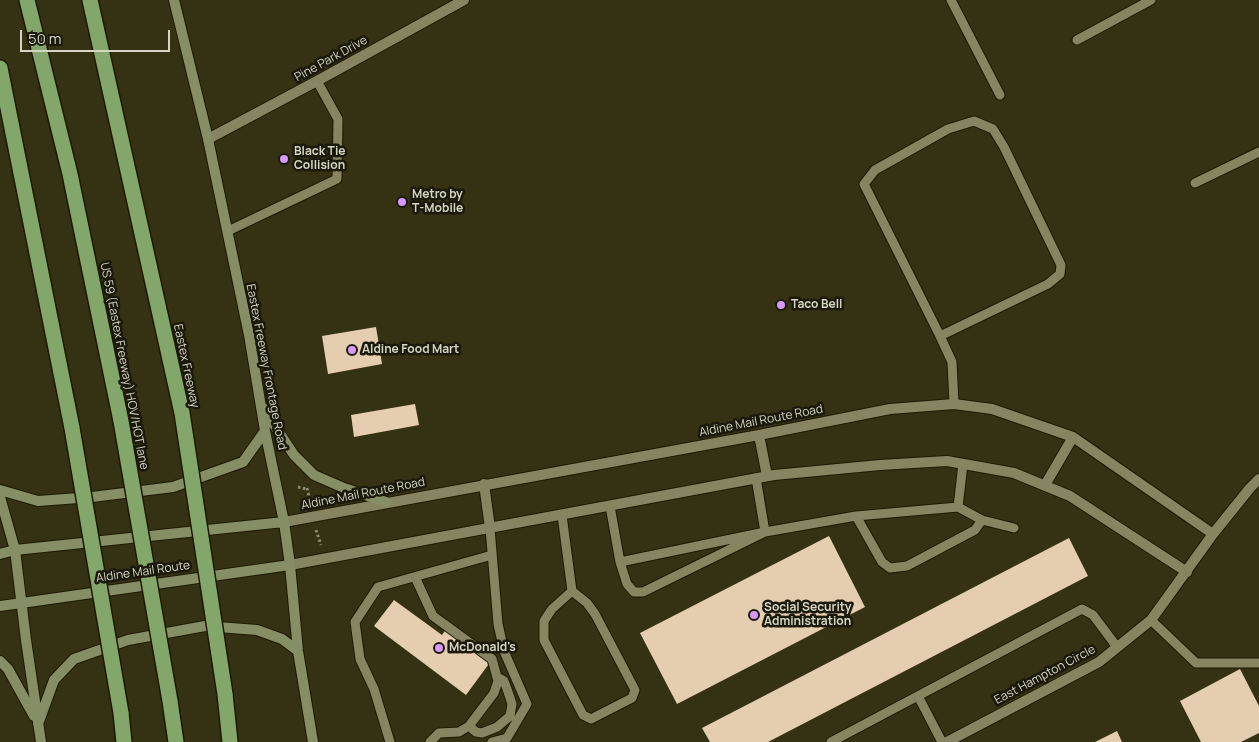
<!DOCTYPE html>
<style>
body{margin:0}
#map{position:relative;width:1259px;height:742px;overflow:hidden;background:#353213;font-family:Manrope,sans-serif}
canvas{display:block}
.scale{position:absolute;left:20px;top:30px;width:150px;height:22px;box-sizing:border-box;border:2px solid #d6d5c3;border-top:0;padding-left:6px;font-size:15px;line-height:18px;white-space:nowrap;color:#d6d5c3;-webkit-text-stroke:4px #1b190c;paint-order:stroke}
</style>
<div id="map">
<canvas width="1259" height="742"></canvas>
<div class="scale">50 m</div>
</div>
<script>
const ctx = document.querySelector('canvas').getContext('2d');
ctx.lineJoin = 'round';
function paint(path, color) { ctx.fillStyle = color; ctx.fill(path, 'evenodd'); }
const poly = rows => new Path2D(rows.map(r => 'M' + r).join(''));
function strokePath(path, color, width, dash) { ctx.strokeStyle = color; ctx.lineWidth = width; ctx.lineCap = dash ? 'butt' : 'round'; ctx.setLineDash(dash || []); ctx.stroke(path); }
function write(font, color, halo, rows, align = 'center') {
  ctx.font = font + ' Manrope,sans-serif'; ctx.lineWidth = 5; ctx.setLineDash([]); ctx.textBaseline = 'middle'; ctx.strokeStyle = halo; ctx.fillStyle = color; for (const [text, x, y, turn = 0] of rows) {
    ctx.save(); ctx.translate(x, y); ctx.rotate((+turn || 0) * Math.PI / 180); ctx.textAlign = isNaN(turn) ? turn : align; if (halo) ctx.strokeText(text, 0, 0); ctx.fillText(text, 0, 0); ctx.restore();
  }
}
const building = poly([
 [376,327,382,364,328,374,322,336],
 [415,404,419,425,354,437,351,415],
 [829,536,865,607,677,704,640,633],
 [1069,538,1088,576,768,742,710,742,702,728],
 [394,600,442,635,447,628,491,661,466,695,374,626],
 [1240,669,1259,706,1259,733,1241,742,1201,742,1180,701],
 [1117,731,1122,742,1095,742]
]);
const path = poly([
 [298,487,306,489],
 [307,488,309,496],
 [316,530,321,545]
]);
const service = poly([
 [951,0,1000,95],
 [1077,40,1151,0],
 [1195,183,1259,152],
 [228,231,337,179,338,119,317,81],
 [940,336,1048,284,1060,274,1061,265,1004,147,993,129,974,121,948,129,875,170,864,184,940,336,952,362,954,404],
 [610,506,620,562,765,532,756,478],
 [562,515,572,591,587,603,595,614,635,690,632,698,591,719,583,715,544,640,544,621,552,609,572,591],
 [856,516,958,507],
 [982,520,1014,528],
 [490,528,498,624,504,651,527,704,507,738,492,742],
 [620,562,627,584,634,592,643,592,765,532,856,516,882,562,890,568,907,566,975,530,982,520,958,507,963,464],
 [415,577,433,616,492,659,498,681,494,693,469,726,459,732,439,733,430,742],
 [1151,620,1196,663,1259,663],
 [918,696,942,742],
 [469,726,476,732,482,733,497,727,510,716,512,704,507,689,504,681,497,677],
 [390,742,374,689,360,659,355,622,378,587,492,555],
 [831,742,1082,609,1093,615,1117,647]
]);
const minor = poly([
 [208,139,317,81,464,0]
]);
const tertiary = poly([
 [759,435,767,476],
 [484,484,490,528],
 [1045,485,1073,437],
 [284,522,759,435,890,409,954,404,992,409,1073,437,1213,534],
 [290,565,774,475,880,465,947,461,1014,473,1070,496,1187,572],
 [947,742,1099,662,1151,620,1213,534,1250,488,1259,479]
]);
const secondary = poly([
 [174,0,208,139,249,335,265,431,284,522,290,565,298,651,313,742],
 [263,408,294,455,314,475,344,488,386,502],
 [0,490,38,501,92,497,173,487,243,462,265,431],
 [0,497,15,550,26,640,41,742],
 [0,554,15,550,284,522],
 [0,606,290,565],
 [0,661,8,669,34,716],
 [38,724,54,680,74,659,128,640,205,626,257,630,282,639,298,651]
]);
const motorway = poly([
 [27,0,70,174,121,421],
 [90,0,182,413],
 [0,68,72,428],
 [225,694,230,742],
 [170,701,176,742],
 [121,713,124,742]
]);
const motorwayBridge = poly([
 [182,413,225,694],
 [121,421,170,701],
 [72,428,121,713]
]);
const markers = [
 [284,159,5,"#d69bfa"],
 [402,202,5,"#d69bfa"],
 [781,305,5,"#d69bfa"],
 [352,350,5,"#d69bfa"],
 [754,615,5,"#d69bfa"],
 [439,648,5,"#d69bfa"]
];
const streetNames = [
 ["Pine Park Drive",331,59,-29],
 ["US 59 (Eastex Freeway) HOV/HOT lane",124,366,79],
 ["Eastex Freeway",186,366,78],
 ["Eastex Freeway Frontage Road",266,367,79],
 ["Aldine Mail Route Road",761,421,-11],
 ["Aldine Mail Route Road",363,494,-11],
 ["Aldine Mail Route",143,572,-8],
 ["East Hampton Circle",1045,675,-28]
];
const poiNames = [
 ["Black Tie",294,152],
 ["Collision",294,166],
 ["Metro by",412,195],
 ["T-Mobile",412,209],
 ["Taco Bell",791,305],
 ["Aldine Food Mart",362,350],
 ["Social Security",764,608],
 ["Administration",764,622],
 ["McDonald's",449,648]
];
paint(building, '#e5cdaf');
strokePath(service, '#1d1900', 11);
strokePath(minor, '#1d1900', 12);
strokePath(tertiary, '#1d1900', 12);
strokePath(secondary, '#1d1900', 12);
strokePath(motorway, '#1d1900', 18);
strokePath(path, '#8a8870', 3, [2.5, 2.5]);
strokePath(service, '#878462', 9);
strokePath(minor, '#878462', 10);
strokePath(tertiary, '#878462', 10);
strokePath(secondary, '#868e65', 10);
strokePath(motorway, '#83a76b', 15);
strokePath(motorwayBridge, '#1d1900', 18, []);
strokePath(motorwayBridge, '#83a76b', 15);
for (const [x, y, r, color] of markers) { const dot = new Path2D(); dot.arc(x, y, r, 0, 2 * Math.PI); ctx.fillStyle = color; ctx.fill(dot); strokePath(dot, '#1b190c', 2); }
write('12px', '#d6d5c3', '#1b190c', streetNames);
write('bold 12px', '#d6d5c3', '#1b190c', poiNames, 'left');
</script>
